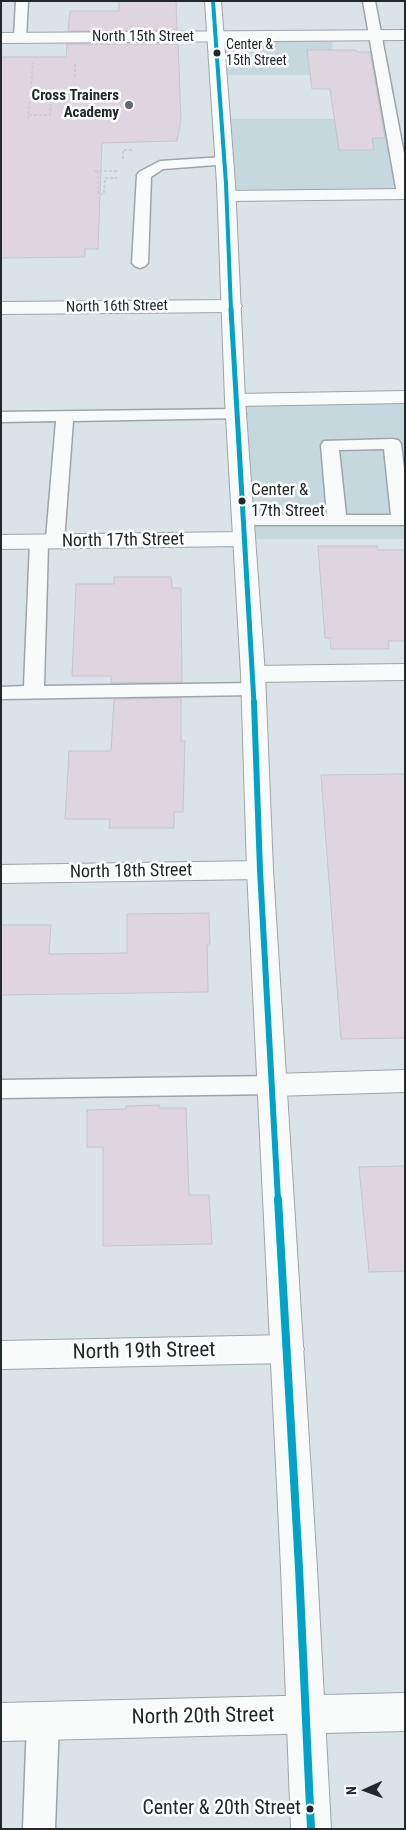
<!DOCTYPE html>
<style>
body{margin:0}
#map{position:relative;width:406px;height:1830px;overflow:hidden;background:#dae3e7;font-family:"Roboto Condensed",sans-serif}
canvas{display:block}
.frame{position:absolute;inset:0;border:2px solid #22292b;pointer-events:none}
.north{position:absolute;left:341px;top:1765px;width:50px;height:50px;-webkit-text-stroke:4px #fff;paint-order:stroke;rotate:268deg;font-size:14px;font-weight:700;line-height:20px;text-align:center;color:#22292b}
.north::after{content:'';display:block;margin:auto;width:18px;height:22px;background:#22292b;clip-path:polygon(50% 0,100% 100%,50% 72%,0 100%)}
</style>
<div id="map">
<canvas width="406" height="1830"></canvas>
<div class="frame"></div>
<div class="north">N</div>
</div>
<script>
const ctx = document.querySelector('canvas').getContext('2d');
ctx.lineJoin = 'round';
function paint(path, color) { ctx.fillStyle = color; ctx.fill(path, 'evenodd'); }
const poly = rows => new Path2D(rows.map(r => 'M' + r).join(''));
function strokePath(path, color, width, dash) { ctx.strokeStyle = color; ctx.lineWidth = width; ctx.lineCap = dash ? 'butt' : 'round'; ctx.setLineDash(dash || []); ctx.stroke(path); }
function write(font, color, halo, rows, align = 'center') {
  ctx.font = font + ' "Roboto Condensed",sans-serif'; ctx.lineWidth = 5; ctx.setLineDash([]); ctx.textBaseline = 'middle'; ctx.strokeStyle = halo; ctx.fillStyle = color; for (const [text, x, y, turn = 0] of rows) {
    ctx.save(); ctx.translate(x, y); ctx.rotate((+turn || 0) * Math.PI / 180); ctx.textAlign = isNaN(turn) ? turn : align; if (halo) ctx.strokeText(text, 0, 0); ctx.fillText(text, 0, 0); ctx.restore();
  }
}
const built = poly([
 [331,35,336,75,218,75,216,37],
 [222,119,390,119,404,194,227,196],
 [405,397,405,539,244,539,235,400]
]);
const building = poly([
 [119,1,176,1,177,30,68,31,70,11,119,11,119,1],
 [67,44,178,44,181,120,177,141,102,143,98,249,85,249,85,257,1,258,1,57,66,57,67,44],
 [307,50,356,50,356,52,370,52,385,138,372,138,374,150,339,150,330,89,312,89,307,50],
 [318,546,377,546,378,550,405,550,405,641,388,641,389,649,331,649,330,638,325,638,318,546],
 [114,577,171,577,172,588,181,588,182,682,111,683,111,676,72,676,76,584,114,584,114,577],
 [181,698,181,741,185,741,183,812,174,812,174,828,109,828,110,819,65,819,69,751,111,751,114,699,181,698],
 [405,774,405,1038,341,1039,321,775,405,774],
 [209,913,210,944,207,944,208,992,1,995,1,925,51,925,49,954,127,953,127,914,209,913],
 [159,1105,159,1108,186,1108,189,1195,209,1195,212,1244,103,1246,103,1147,87,1147,87,1110,126,1109,126,1106,159,1105],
 [405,1166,405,1271,369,1272,359,1167,405,1166]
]);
const path = poly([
 [75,64,75,78],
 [29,115,50,115,51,104],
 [28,119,33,63],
 [123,159,123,150,133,150],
 [94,171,118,171],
 [98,171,98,194,104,194,105,178,117,178]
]);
const service = poly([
 [16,1,28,1,26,38,20,42,14,38,16,1],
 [363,1,375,1,405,159,404,198,399,197,397,194,363,1],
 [224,157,229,158,231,161,229,164,163,169,151,177,148,263,145,266,140,268,135,266,132,263,137,175,139,172,160,161,224,157],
 [237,409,243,410,246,414,243,418,73,421,64,541,62,545,55,547,48,544,44,686,253,683,260,685,263,689,260,693,253,695,1,699,1,687,24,686,30,542,32,538,39,536,46,539,56,421,1,422,1,412,237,409],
 [392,439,398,440,401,444,405,477,405,525,243,525,237,524,234,520,237,516,243,515,327,515,321,445,324,441,392,439],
 [384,449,391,515,346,515,339,450,384,449],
 [273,1076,282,1078,285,1085,282,1092,273,1094,1,1098,1,1080,273,1076],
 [43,1706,54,1710,59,1721,55,1829,23,1829,27,1721,32,1710,43,1706]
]);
const minor = poly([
 [405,30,405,40,1,43,1,33,405,30],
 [405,189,405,199,227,201,221,200,218,196,221,192,227,191,405,189],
 [232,300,239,302,242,306,239,310,232,312,1,314,1,302,232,300],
 [405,391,405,403,235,406,228,404,225,400,228,396,235,394,405,391],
 [244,532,252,534,255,539,252,544,244,546,1,549,1,535,244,532],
 [405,664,405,680,253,682,244,679,241,674,244,669,253,666,405,664],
 [260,861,270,863,273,870,270,877,260,879,1,883,1,865,260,861],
 [405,1070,405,1092,273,1096,262,1093,258,1085,262,1077,273,1074,405,1070],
 [287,1335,299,1339,304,1349,299,1359,287,1363,1,1369,1,1341,287,1335]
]);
const tertiary = poly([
 [205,1,221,1,235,184,245,400,265,674,273,870,317,1568,331,1829,291,1829,281,1568,247,870,241,674,225,400,217,184,205,1]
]);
const secondary = poly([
 [405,1693,405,1731,1,1741,1,1703,405,1693]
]);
const bus1Far3 = poly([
 [213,1,226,184,231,310]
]);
const bus1Far2 = poly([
 [231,309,254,703]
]);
const bus1Far1 = poly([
 [254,702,260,870,278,1200]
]);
const bus1 = poly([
 [278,1199,299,1568,311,1829]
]);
const markers = [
 [217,53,4.5,"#22292b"],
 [129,105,5,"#626a6d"],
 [242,501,4.5,"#22292b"],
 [310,1809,4.5,"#22292b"]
];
const farBusnames = [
 ["Center &",226,45],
 ["15th Street",226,61]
];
const farStreetnames = [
 ["North 15th Street",143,37],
 ["North 16th Street",117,307,-1]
];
const farPoinames = [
 ["Cross Trainers",119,96],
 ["Academy",119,113]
];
const busNames = [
 ["Center &",251,491],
 ["17th Street",251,512]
];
const streetNames = [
 ["North 17th Street",123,541,-1],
 ["North 18th Street",131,872,-1]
];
const nearBusnames = [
 ["Center & 20th Street",301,1809]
];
const nearStreetnames = [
 ["North 19th Street",144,1352,-1],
 ["North 20th Street",203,1717,-1]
];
paint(built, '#c5d8de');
paint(building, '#dfd5de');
strokePath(building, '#c5c5c9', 1);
strokePath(service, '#9ea5a8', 3);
strokePath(minor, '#9ea5a8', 2);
strokePath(tertiary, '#9ea5a8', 2);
strokePath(secondary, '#9ea5a8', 2);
strokePath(path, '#cccecf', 2, [3, 2]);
paint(service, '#f9fbfb');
paint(minor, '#f9fbfb');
paint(tertiary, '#f9fbfb');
paint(secondary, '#f9fbfb');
strokePath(bus1Far3, '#02a3c6', 4);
strokePath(bus1Far2, '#02a3c6', 5);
strokePath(bus1Far1, '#02a3c6', 6);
strokePath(bus1, '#02a3c6', 8);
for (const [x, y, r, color] of markers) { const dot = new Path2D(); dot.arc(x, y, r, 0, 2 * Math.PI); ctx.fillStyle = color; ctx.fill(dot); strokePath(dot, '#fff', 2); }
write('14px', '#22292b', '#fff', farBusnames, 'left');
write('15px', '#22292b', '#fff', farStreetnames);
write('bold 15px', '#22292b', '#fff', farPoinames, 'right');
write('17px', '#22292b', '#fff', busNames, 'left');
write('18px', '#22292b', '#fff', streetNames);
write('20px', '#22292b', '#fff', nearBusnames, 'right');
write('21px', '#22292b', '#fff', nearStreetnames);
</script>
